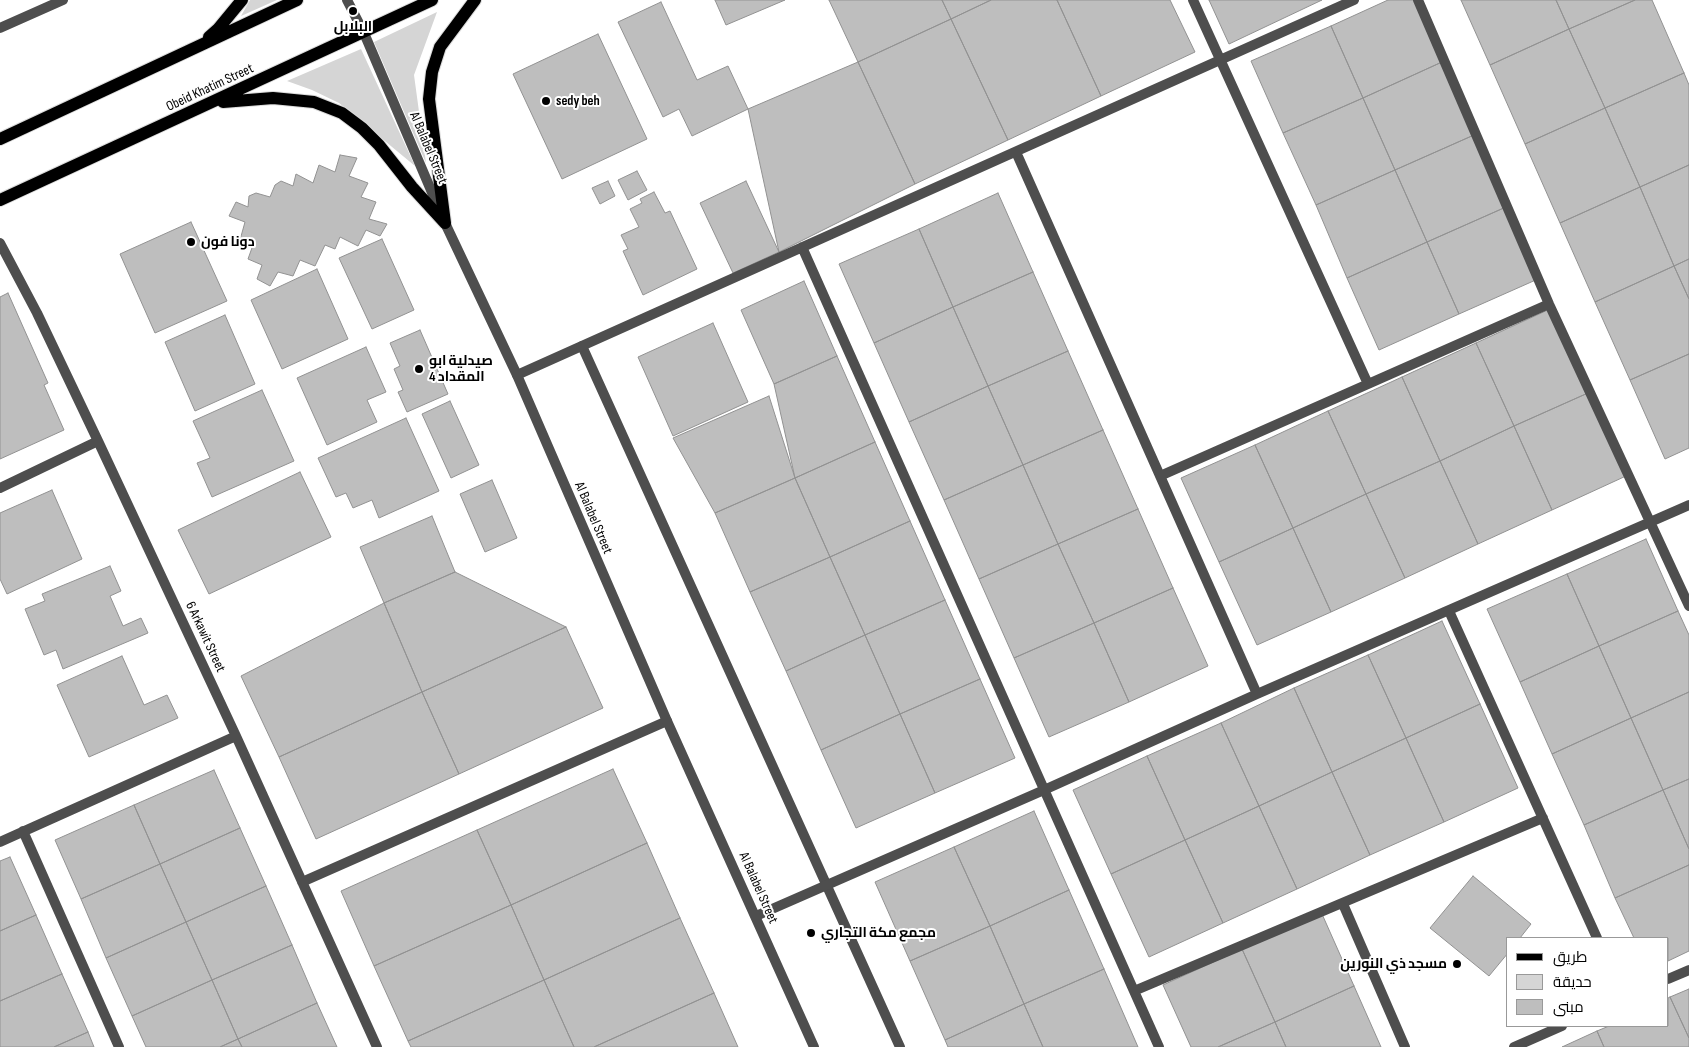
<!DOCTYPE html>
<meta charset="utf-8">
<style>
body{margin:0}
#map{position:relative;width:1689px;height:1047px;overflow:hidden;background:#fff;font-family:"Sofia Sans Condensed",Cairo,sans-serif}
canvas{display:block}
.legend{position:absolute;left:1506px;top:937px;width:162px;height:90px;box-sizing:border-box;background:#fff;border:1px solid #999;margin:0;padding:6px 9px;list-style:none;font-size:15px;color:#000}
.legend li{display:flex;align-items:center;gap:10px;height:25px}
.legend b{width:25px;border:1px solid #999}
</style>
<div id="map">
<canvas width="1689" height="1047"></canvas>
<ul class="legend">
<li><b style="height:6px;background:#000"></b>طريق</li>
<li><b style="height:14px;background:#d5d5d5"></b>حديقة</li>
<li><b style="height:14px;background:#bebebe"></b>مبنى</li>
</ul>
</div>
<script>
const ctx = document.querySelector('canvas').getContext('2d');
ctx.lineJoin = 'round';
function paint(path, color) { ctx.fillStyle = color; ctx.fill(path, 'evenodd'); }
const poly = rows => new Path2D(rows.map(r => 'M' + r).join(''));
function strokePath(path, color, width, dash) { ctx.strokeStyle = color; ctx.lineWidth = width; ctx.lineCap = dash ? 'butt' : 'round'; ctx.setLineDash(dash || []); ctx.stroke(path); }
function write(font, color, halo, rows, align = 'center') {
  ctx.font = font + ' "Sofia Sans Condensed",Cairo,sans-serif'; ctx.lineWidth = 4; ctx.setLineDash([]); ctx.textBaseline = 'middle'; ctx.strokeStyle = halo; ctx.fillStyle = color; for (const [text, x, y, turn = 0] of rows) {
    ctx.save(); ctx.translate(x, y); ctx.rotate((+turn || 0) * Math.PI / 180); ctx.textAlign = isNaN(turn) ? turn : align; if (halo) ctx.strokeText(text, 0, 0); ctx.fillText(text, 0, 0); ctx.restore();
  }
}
const green = poly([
 [250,0,277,0,241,16],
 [437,12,414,75,426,163,374,42],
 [361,49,415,166,339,103,312,90,287,81]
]);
const building = poly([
 [715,0,785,0,726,25,715,0],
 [829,0,942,0,951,19,858,62,829,0],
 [942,0,991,0,951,19,942,0],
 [991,0,1057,0,1101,96,1008,140,951,19,991,0],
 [1057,0,1170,0,1195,52,1101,96,1057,0],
 [1209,0,1322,0,1229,44,1209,0],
 [1388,0,1415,0,1442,62,1363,98,1331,26,1388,0],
 [1461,0,1556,0,1569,29,1490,65,1461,0],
 [1556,0,1635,0,1569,29,1556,0],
 [1635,0,1652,0,1684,73,1605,108,1569,29,1635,0],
 [661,2,697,80,728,66,748,109,692,136,679,109,663,117,618,22,661,2],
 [951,19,1008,140,915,184,858,62,951,19],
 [1331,26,1363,98,1283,133,1251,61,1331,26],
 [1569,29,1605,108,1525,144,1490,65,1569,29],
 [598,34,647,139,562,179,513,74,598,34],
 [858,62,915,184,779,252,748,109,858,62],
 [1442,62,1474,135,1395,170,1363,98,1442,62],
 [1684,73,1689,85,1689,165,1640,187,1605,108,1684,73],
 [1363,98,1395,170,1316,205,1283,133,1363,98],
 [1605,108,1640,187,1560,223,1525,144,1605,108],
 [1474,135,1506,207,1427,242,1395,170,1474,135],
 [340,155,357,158,349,176,368,183,361,197,376,202,369,219,387,224,380,236,366,230,358,246,340,237,335,249,325,245,315,266,300,260,293,276,278,272,270,286,257,279,262,265,248,259,253,245,240,240,245,222,229,216,236,202,248,207,249,196,256,193,270,197,275,185,281,181,293,186,296,174,313,183,319,165,335,172,340,155],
 [1689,165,1689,259,1674,266,1640,187,1689,165],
 [1395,170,1427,242,1347,278,1316,205,1395,170],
 [637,171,647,190,628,200,618,180,637,171],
 [608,181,615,196,600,204,592,188,608,181],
 [746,181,779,252,733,273,700,203,746,181],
 [1640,187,1674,266,1595,302,1560,223,1640,187],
 [654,192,665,213,670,211,697,269,643,295,623,251,628,249,621,235,639,227,630,209,642,203,640,199,654,192],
 [998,193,1033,272,953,307,919,229,998,193],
 [1506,207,1538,279,1459,314,1427,242,1506,207],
 [191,222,227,301,155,333,120,254,191,222],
 [919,229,953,307,874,343,839,264,919,229],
 [382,239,414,310,372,329,339,258,382,239],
 [1427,242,1459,314,1379,350,1347,278,1427,242],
 [1689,259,1689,299,1674,266,1689,259],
 [1674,266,1689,299,1689,354,1630,380,1595,302,1674,266],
 [317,269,348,339,282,369,251,300,317,269],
 [1033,272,1068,351,988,386,953,307,1033,272],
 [804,281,837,356,774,384,741,310,804,281],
 [8,293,48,383,44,385,64,430,0,459,0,297,8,293],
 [953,307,988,386,909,422,874,343,953,307],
 [1550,309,1588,393,1514,426,1476,343,1550,309],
 [225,315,255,384,195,411,165,342,225,315],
 [713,323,748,402,673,436,638,357,713,323],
 [420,330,448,394,407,412,398,392,403,390,394,369,400,366,390,343,420,330],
 [1476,343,1514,426,1440,461,1402,377,1476,343],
 [366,347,386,392,367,400,377,422,327,445,297,378,366,347],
 [1068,351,1103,430,1023,465,988,386,1068,351],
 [1689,354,1689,448,1665,459,1630,380,1689,354],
 [837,356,875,442,795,478,774,384,837,356],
 [1402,377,1440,461,1366,494,1328,411,1402,377],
 [988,386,1023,465,944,500,909,422,988,386],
 [262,390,294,461,212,497,197,463,210,458,193,421,262,390],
 [1588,393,1626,476,1552,510,1514,426,1588,393],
 [769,396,795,478,715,513,673,438,769,396],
 [450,401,479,465,451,478,422,414,450,401],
 [1328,411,1366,494,1293,528,1255,445,1328,411],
 [406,418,439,491,379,518,372,500,353,508,346,493,336,497,318,458,406,418],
 [1514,426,1552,510,1478,544,1440,461,1514,426],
 [1103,430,1138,509,1058,544,1023,465,1103,430],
 [875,442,910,521,830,557,795,478,875,442],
 [1255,445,1293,528,1219,562,1181,478,1255,445],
 [1440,461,1478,544,1405,578,1366,494,1440,461],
 [1023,465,1058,544,979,579,944,500,1023,465],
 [300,472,331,537,209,594,178,530,300,472],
 [795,478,830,557,750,592,715,513,795,478],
 [492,480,517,538,485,552,460,494,492,480],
 [52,490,82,559,7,594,0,579,0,513,52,490],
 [1366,494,1405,578,1331,612,1293,528,1366,494],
 [1138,509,1173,588,1094,623,1058,544,1138,509],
 [432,516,455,572,384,603,360,547,432,516],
 [910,521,945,600,865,635,830,557,910,521],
 [1293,528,1331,612,1257,645,1219,562,1293,528],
 [1646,539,1678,611,1599,646,1567,574,1646,539],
 [1058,544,1094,623,1014,658,979,579,1058,544],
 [830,557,865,635,786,671,750,592,830,557],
 [110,566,121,591,110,596,123,626,141,618,148,633,63,669,56,650,44,655,25,609,45,601,42,594,110,566],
 [455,572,566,627,422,692,384,603,455,572],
 [1567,574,1599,646,1520,682,1487,609,1567,574],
 [1173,588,1208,666,1129,702,1094,623,1173,588],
 [945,600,980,679,900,714,865,635,945,600],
 [384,603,422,692,279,757,241,676,384,603],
 [1678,611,1689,635,1689,692,1631,718,1599,646,1678,611],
 [1442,621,1480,704,1406,738,1368,655,1442,621],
 [1094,623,1129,702,1049,737,1014,658,1094,623],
 [566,627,603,708,459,774,422,692,566,627],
 [865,635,900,714,821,750,786,671,865,635],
 [1599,646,1631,718,1552,754,1520,682,1599,646],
 [1368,655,1406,738,1332,772,1294,688,1368,655],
 [122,656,144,705,167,695,178,718,89,757,57,685,122,656],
 [980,679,1015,758,935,793,900,714,980,679],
 [1294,688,1332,772,1259,806,1221,723,1294,688],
 [422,692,459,774,316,839,279,757,422,692],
 [1689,692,1689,779,1663,790,1631,718,1689,692],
 [1480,704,1518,788,1444,822,1406,738,1480,704],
 [900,714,935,793,856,828,821,750,900,714],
 [1631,718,1663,790,1584,825,1552,754,1631,718],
 [1221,723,1259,806,1185,840,1147,756,1221,723],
 [1406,738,1444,822,1370,855,1332,772,1406,738],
 [1147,756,1185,840,1111,874,1073,790,1147,756],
 [613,769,647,843,511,905,477,830,613,769],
 [214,770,240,828,160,864,134,805,214,770],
 [1332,772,1370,855,1297,889,1259,806,1332,772],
 [1689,779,1689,849,1663,790,1689,779],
 [1663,790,1689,849,1689,865,1615,898,1584,825,1663,790],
 [134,805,160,864,81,899,55,840,134,805],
 [1259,806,1297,889,1223,923,1185,840,1259,806],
 [1034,811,1069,890,990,926,954,847,1034,811],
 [240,828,266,886,186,922,160,864,240,828],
 [477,830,511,905,374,966,341,891,477,830],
 [1185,840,1223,923,1149,957,1111,874,1185,840],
 [647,843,680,918,544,980,511,905,647,843],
 [954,847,990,926,910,961,875,882,954,847],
 [10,857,36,915,0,931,0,861,10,857],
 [160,864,186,922,106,958,81,899,160,864],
 [1689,865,1689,951,1668,961,1668,938,1634,938,1615,898,1689,865],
 [1473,876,1531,924,1520,938,1508,938,1508,953,1489,976,1430,928,1473,876],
 [266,886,292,945,212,980,186,922,266,886],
 [1069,890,1104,969,1024,1004,990,926,1069,890],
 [511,905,544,980,408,1041,374,966,511,905],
 [1322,914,1354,986,1275,1022,1242,949,1322,914],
 [36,915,62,974,0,1001,0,931,36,915],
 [680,918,714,993,594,1047,574,1047,544,980,680,918],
 [186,922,212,980,132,1016,106,958,186,922],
 [990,926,1024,1004,945,1040,910,961,990,926],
 [292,945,317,1003,238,1039,212,980,292,945],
 [1242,949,1275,1022,1218,1047,1191,1047,1163,985,1242,949],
 [1104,969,1138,1047,1043,1047,1024,1004,1104,969],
 [62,974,88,1032,54,1047,0,1047,0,1001,62,974],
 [212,980,238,1039,220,1047,146,1047,132,1016,212,980],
 [544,980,574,1047,411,1047,408,1041,544,980],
 [1354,986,1381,1047,1286,1047,1275,1022,1354,986],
 [1689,989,1689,1038,1670,997,1689,989],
 [714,993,738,1047,594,1047,714,993],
 [1670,997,1689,1038,1689,1047,1604,1047,1597,1031,1609,1026,1668,1026,1668,998,1670,997],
 [317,1003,337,1047,242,1047,238,1039,317,1003],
 [1024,1004,1043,1047,948,1047,945,1040,1024,1004],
 [1275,1022,1286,1047,1218,1047,1275,1022],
 [1597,1031,1604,1047,1562,1047,1597,1031],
 [88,1032,94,1047,54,1047,88,1032],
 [238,1039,242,1047,220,1047,238,1039]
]);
const service = poly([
 [582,346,900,1047]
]);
const minor = poly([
 [1193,0,1368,384],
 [1418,0,1549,304,1689,606],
 [0,28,63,0],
 [1016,152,1257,694],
 [0,243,37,313,98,441,236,736,377,1047],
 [802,247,1159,1047],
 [517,375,1354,0],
 [1160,476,1549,304],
 [0,488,98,441],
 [1449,611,1597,938],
 [23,831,119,1047],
 [0,842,236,736],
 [302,882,667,721],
 [1343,904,1405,1047],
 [756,916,1044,790,1257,694,1689,505],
 [1668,979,1689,970],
 [1134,991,1543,818],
 [1514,1047,1562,1026]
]);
const tertiary = poly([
 [347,0,364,33,445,223,517,375,667,721,814,1047]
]);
const primary = poly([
 [209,37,218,29,242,0],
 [223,102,273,98,314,102,342,113,362,128,379,145,412,187,445,223],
 [0,139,297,0],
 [0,200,432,0],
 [445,223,429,99,432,72,440,47,475,0]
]);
const markers = [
 [353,11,5,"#000"],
 [546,101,5,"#000"],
 [191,242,5,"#000"],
 [419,369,5,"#000"],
 [811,933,5,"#000"],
 [1457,964,5,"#000"]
];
const poiNames = [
 ["البلابل",353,27,"center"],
 ["sedy beh",556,101],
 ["دونا فون",201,242],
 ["صيدلية ابو",429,361],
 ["المقداد 4",429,377],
 ["مجمع مكة التجاري",821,933],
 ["مسجد ذي النورين",1447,964,"right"]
];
const streetNames = [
 ["Obeid Khatim Street",210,88,-25],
 ["Al Balabel Street",428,148,67],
 ["Al Balabel Street",593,518,67],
 ["6 Arkawit Street",205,637,65],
 ["Al Balabel Street",758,888,66]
];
paint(green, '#d5d5d5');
paint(building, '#bebebe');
strokePath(building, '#929292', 1);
strokePath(primary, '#dbdbdb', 14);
strokePath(service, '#4e4e4e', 10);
strokePath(minor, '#4e4e4e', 10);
strokePath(tertiary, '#4e4e4e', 10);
strokePath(primary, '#000', 12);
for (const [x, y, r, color] of markers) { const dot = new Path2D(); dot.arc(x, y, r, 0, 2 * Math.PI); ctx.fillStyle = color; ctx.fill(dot); strokePath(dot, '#fff', 2); }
write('bold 14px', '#000', '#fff', poiNames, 'left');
write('14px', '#000', '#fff', streetNames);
</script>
